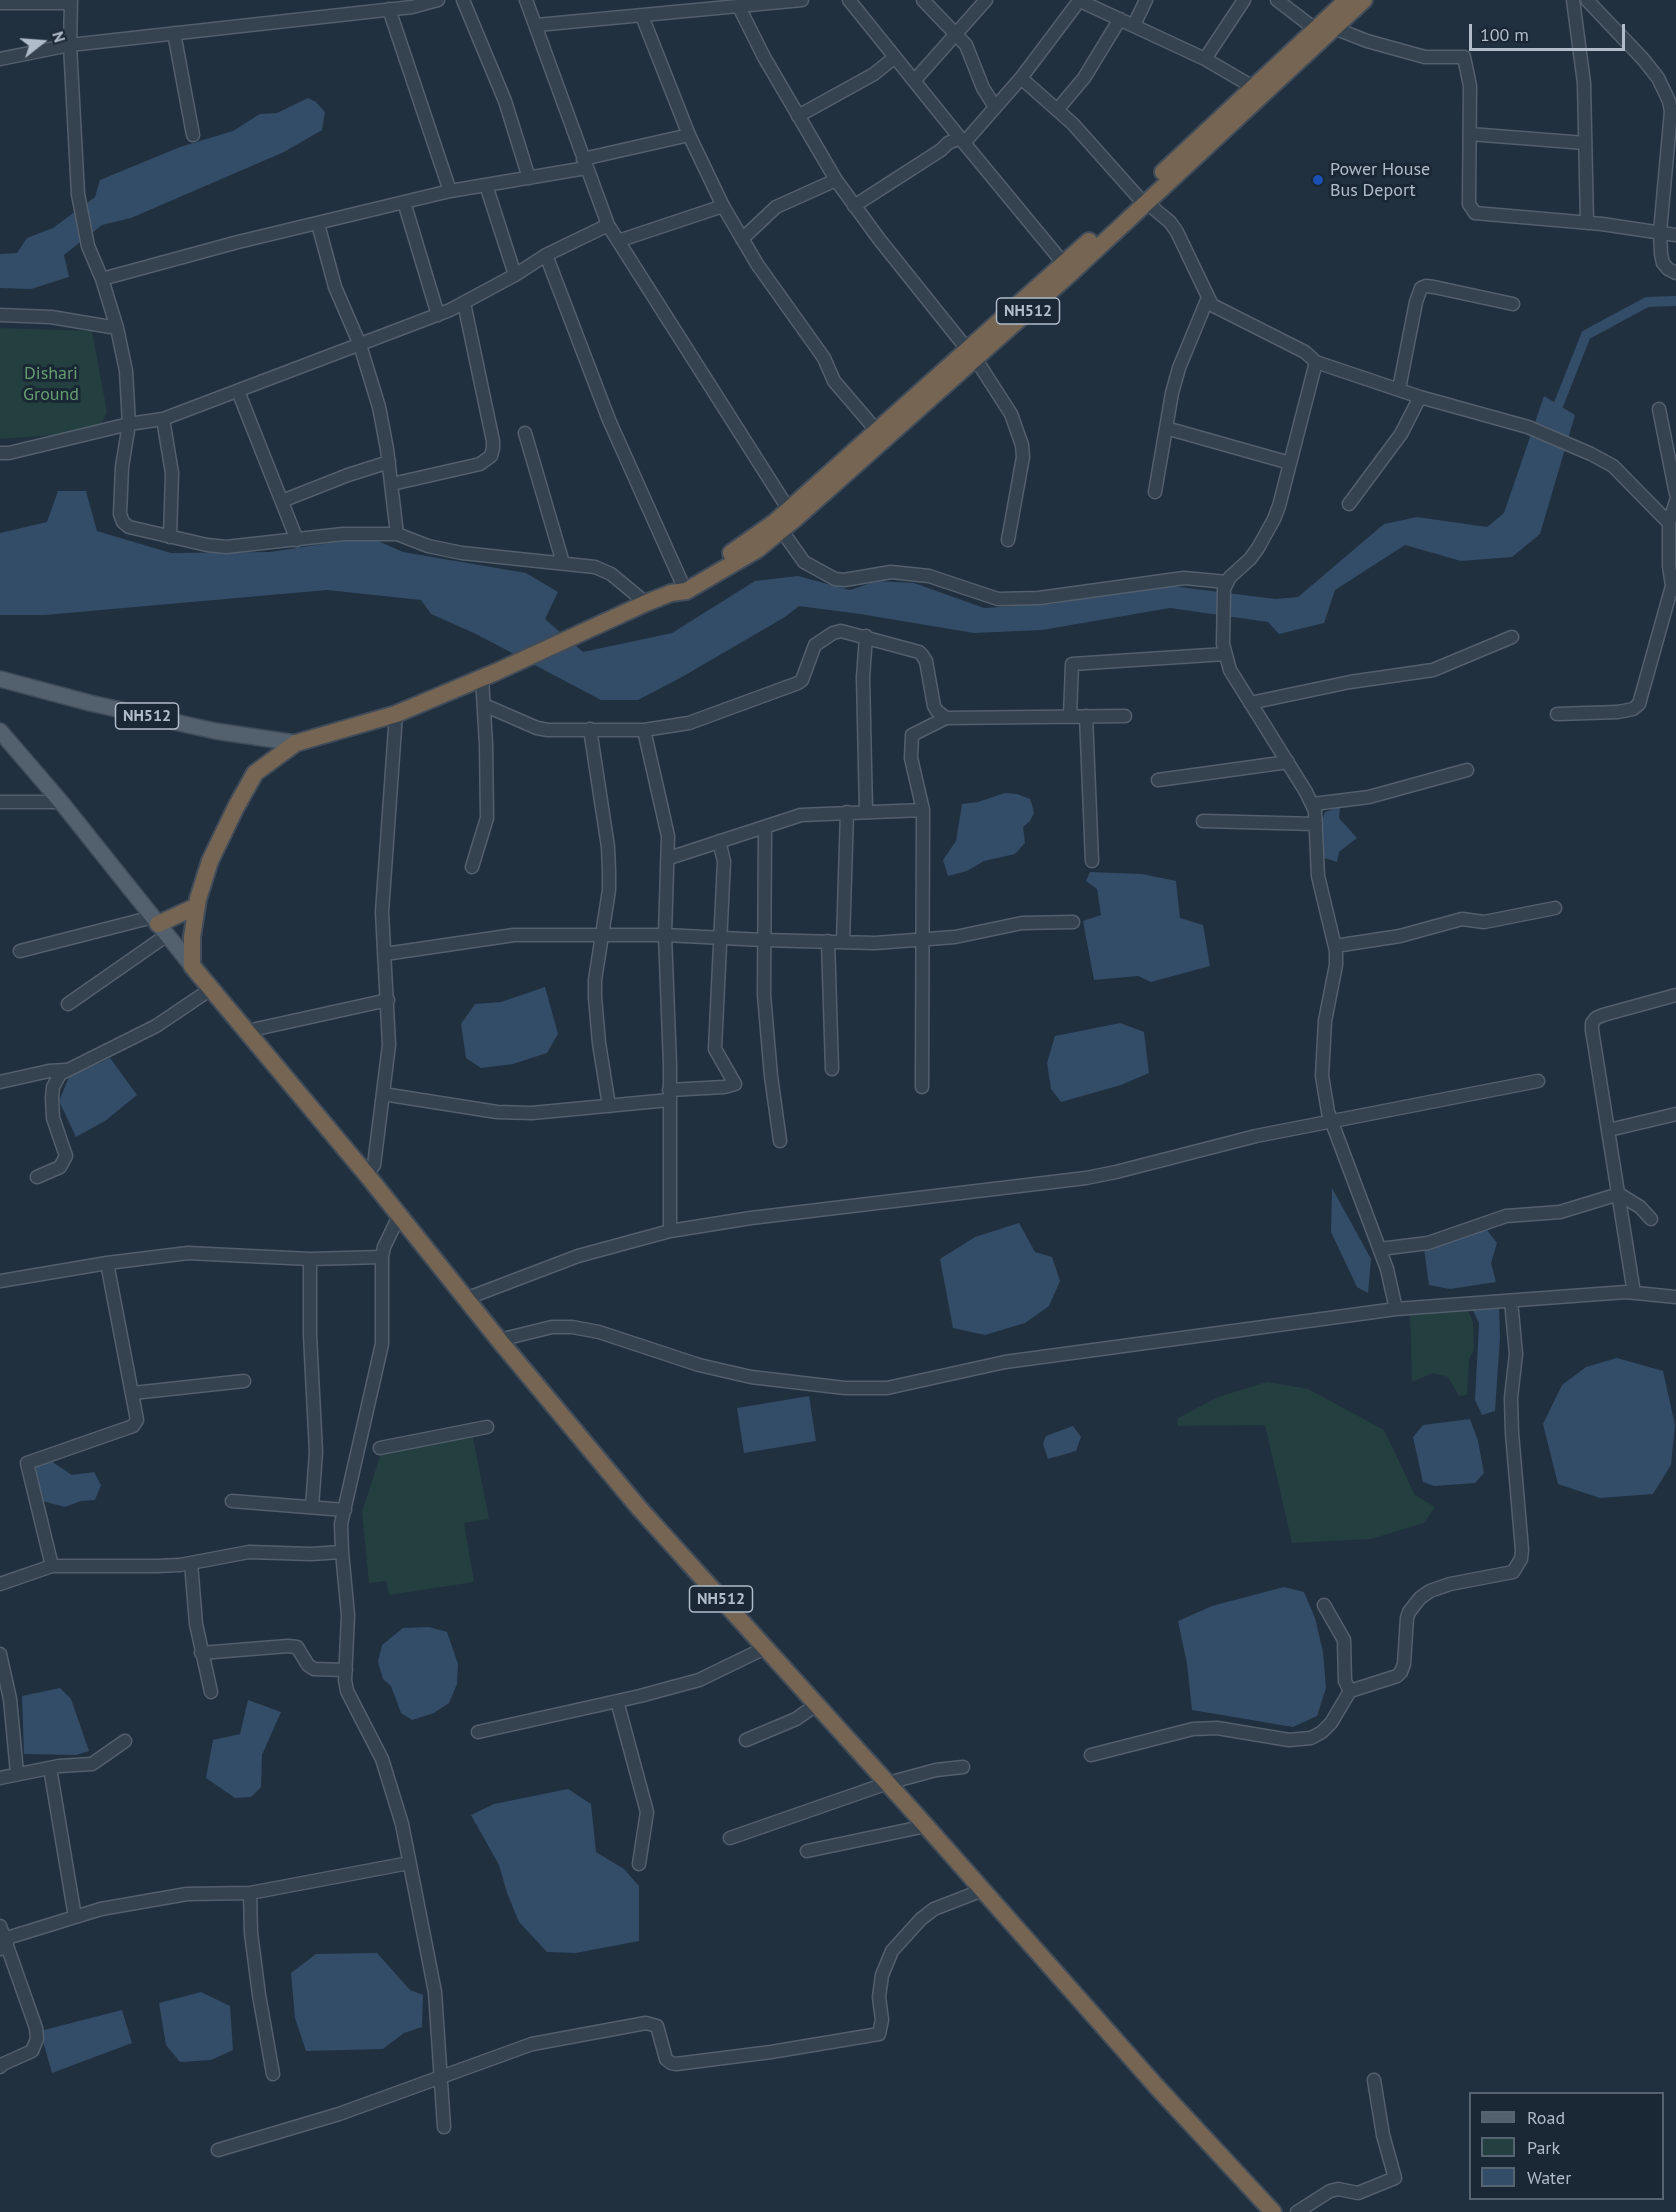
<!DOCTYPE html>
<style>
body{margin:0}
#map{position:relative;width:1676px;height:2212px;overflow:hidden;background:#21303f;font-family:"PT Sans",sans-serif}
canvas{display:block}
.legend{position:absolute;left:1469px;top:2092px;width:195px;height:108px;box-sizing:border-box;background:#1a2734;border:2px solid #566370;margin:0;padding:8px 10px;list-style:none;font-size:18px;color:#b1bcca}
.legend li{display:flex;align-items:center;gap:12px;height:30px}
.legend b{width:30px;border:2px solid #566370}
.north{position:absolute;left:12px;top:12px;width:60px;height:60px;-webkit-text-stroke:4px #1a2734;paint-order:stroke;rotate:73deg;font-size:16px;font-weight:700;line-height:24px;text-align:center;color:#b1bcca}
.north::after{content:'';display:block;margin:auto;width:21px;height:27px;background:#b1bcca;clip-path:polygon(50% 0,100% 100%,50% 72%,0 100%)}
.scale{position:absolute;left:1469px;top:24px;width:156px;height:27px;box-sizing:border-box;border:3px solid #b1bcca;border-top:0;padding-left:8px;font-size:18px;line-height:21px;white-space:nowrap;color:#b1bcca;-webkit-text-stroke:4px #1a2734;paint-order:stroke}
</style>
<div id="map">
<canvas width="1676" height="2212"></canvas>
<ul class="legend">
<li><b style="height:8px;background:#53616f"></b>Road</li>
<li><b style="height:16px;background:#233f40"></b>Park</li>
<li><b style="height:16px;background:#334c68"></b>Water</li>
</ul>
<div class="north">N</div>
<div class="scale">100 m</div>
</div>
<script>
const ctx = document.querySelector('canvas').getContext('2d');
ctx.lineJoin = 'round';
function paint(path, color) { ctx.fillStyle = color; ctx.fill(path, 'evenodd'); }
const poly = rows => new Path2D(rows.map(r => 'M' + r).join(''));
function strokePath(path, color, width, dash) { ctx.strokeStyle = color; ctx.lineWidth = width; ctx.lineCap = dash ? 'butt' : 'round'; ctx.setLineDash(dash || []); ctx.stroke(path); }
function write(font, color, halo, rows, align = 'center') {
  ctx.font = font + ' "PT Sans",sans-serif'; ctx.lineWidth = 6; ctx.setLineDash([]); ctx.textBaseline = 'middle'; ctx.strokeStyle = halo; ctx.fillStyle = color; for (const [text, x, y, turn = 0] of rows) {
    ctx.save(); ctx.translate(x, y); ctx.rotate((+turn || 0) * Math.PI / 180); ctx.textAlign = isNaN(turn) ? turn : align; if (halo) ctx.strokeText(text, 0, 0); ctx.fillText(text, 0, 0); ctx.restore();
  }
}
const green = poly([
 [0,328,92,331,107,412,98,432,0,439],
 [1466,1306,1473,1322,1474,1350,1469,1359,1467,1395,1459,1396,1448,1377,1433,1373,1412,1382,1410,1312],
 [1267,1382,1308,1389,1384,1430,1415,1495,1435,1507,1424,1523,1371,1539,1292,1543,1265,1425,1177,1426,1178,1418,1218,1397],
 [472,1433,489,1519,464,1523,474,1582,389,1595,386,1581,369,1583,362,1512,384,1444]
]);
const water = poly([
 [308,98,316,102,325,112,322,130,284,152,131,218,102,225,64,255,69,277,31,289,0,288,0,254,17,253,27,238,53,228,95,197,100,180,180,147,233,131,260,114,277,113],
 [1544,396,1575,415,1540,534,1512,557,1461,561,1405,545,1335,590,1324,623,1279,634,1268,622,1170,608,1042,630,974,633,860,614,799,606,785,617,682,677,638,700,601,700,476,634,431,614,421,600,327,590,45,615,0,615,0,533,47,522,58,491,86,491,97,531,171,553,270,552,369,537,403,552,526,573,558,592,545,619,583,652,672,633,755,581,798,576,850,590,877,581,914,583,984,608,1051,604,1164,585,1275,599,1298,597,1384,524,1417,517,1487,527,1504,513],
 [1005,793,1017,794,1030,799,1032,805,1034,813,1030,821,1023,827,1025,843,1015,854,984,861,967,871,948,876,943,860,956,841,962,804,978,802],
 [1340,807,1339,818,1357,838,1339,852,1337,862,1321,857,1322,820,1325,812],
 [1090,872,1142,874,1176,881,1180,918,1203,925,1210,966,1151,982,1138,976,1094,980,1083,921,1101,915,1097,889,1086,881],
 [545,987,558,1034,547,1053,513,1064,481,1068,466,1058,461,1024,475,1004,501,1002],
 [1120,1023,1144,1032,1149,1073,1121,1085,1061,1102,1051,1089,1047,1063,1055,1036],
 [110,1058,137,1095,105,1121,76,1137,59,1101,69,1077],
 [1332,1188,1371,1259,1368,1293,1357,1287,1331,1232],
 [1019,1223,1035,1252,1052,1257,1060,1281,1049,1306,1025,1323,985,1335,953,1328,940,1259,975,1237],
 [1486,1229,1497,1243,1491,1263,1496,1282,1450,1289,1429,1285,1424,1249],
 [1499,1306,1500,1338,1495,1411,1482,1415,1475,1400,1479,1323,1472,1308],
 [1617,1358,1663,1371,1675,1425,1671,1465,1653,1494,1600,1498,1558,1484,1543,1424,1562,1385,1586,1367],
 [809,1396,816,1441,744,1453,737,1408],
 [1470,1419,1478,1441,1484,1473,1475,1483,1434,1486,1423,1482,1413,1437,1423,1425],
 [1073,1426,1081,1437,1076,1451,1048,1459,1043,1444,1046,1436],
 [45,1457,72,1475,94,1472,101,1485,95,1500,81,1501,65,1507,38,1500,36,1468],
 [1284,1587,1304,1592,1315,1618,1323,1652,1326,1688,1317,1716,1293,1727,1192,1710,1187,1664,1178,1621,1212,1606],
 [429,1627,447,1632,458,1664,457,1684,449,1703,434,1713,412,1720,401,1713,391,1686,383,1679,378,1662,382,1645,403,1628],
 [60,1688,71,1699,89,1751,76,1755,24,1754,22,1696],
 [248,1700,281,1712,262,1755,261,1787,251,1797,235,1798,206,1778,213,1740,240,1734],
 [568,1789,591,1804,596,1852,624,1869,639,1886,639,1941,576,1953,547,1952,519,1922,507,1893,499,1865,471,1815,494,1804],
 [377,1953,410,1990,423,1995,422,2027,404,2033,383,2049,306,2051,295,2018,291,1973,316,1954],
 [201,1992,230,2006,233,2050,211,2060,180,2062,166,2045,159,2003],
 [122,2010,132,2043,52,2073,40,2031]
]);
const canal = poly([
 [1554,416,1586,335,1647,302,1676,301]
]);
const minor = poly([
 [71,0,70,45,78,194,88,246,102,279,117,328,126,371,129,424,163,419,450,310,515,275,546,255,608,225],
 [463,0,505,101,529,178],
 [526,0,608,225,789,510],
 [849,0,960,138,1064,264],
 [923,0,966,45,983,88,995,107],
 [1078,0,1205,59,1253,87],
 [1277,0,1315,29],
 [1573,0,1584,83,1587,223],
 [1587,0,1643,59,1658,78,1669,101,1671,111,1660,232,1661,254,1663,263,1668,269,1676,273],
 [0,3,71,3],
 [739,7,764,57,836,180,879,239,967,349],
 [389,9,450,191],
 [642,16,689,135,723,206,757,264,824,358,834,381,876,430],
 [1329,22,1334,28,1367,41,1425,57,1464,57,1470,86,1469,204,1475,213,1602,224,1676,235],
 [537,25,802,0],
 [1134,25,1146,0],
 [174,33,193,135],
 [0,59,70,45,412,7,438,0],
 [1205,59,1244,0],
 [1021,78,1073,124,1138,197],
 [914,81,986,0],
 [1057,110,1084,78,1120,19],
 [798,116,874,74,895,57],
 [1470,134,1585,143],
 [964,143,1021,78,1079,1],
 [583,159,689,135],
 [486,185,515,275],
 [404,202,438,315],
 [1147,203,1170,222,1177,232,1212,305,1305,352,1316,362,1420,397,1528,427,1591,454,1613,466,1669,523],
 [854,206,941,150,948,143,960,138],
 [318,224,335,287,360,345,379,407,387,449,397,534],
 [742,239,776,207,836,180],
 [618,241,723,206],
 [546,255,609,420,682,583],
 [102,279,238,242,450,191,586,168],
 [0,315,51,317,117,328],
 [975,358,1011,414,1022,445,1023,457,1008,540],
 [1316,362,1279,506,1274,519,1258,548,1250,559,1230,577,1224,589,1223,644,1230,670,1306,792,1315,811,1318,876,1336,951,1336,965,1325,1021,1322,1076,1328,1112,1387,1269,1396,1309],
 [1399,389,1416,302,1421,288,1426,286,1434,287,1513,304],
 [238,391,297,540],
 [1659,409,1676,494],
 [163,419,172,473,170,537],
 [1166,428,1290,463],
 [525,433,563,563],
 [0,453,9,453,129,424,122,467,120,514,123,522,129,527,207,545,226,547,343,534,397,534,428,546,462,553,595,567,611,574,646,603],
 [392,484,480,464,491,456,493,448,493,441,464,303],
 [1155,492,1172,393,1179,368,1207,300],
 [282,501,348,475,389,462],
 [1349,504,1401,434,1420,397],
 [782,531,804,562,835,579,844,580,891,572,929,576,998,599,1039,598,1184,578,1227,582],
 [1675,590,1672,586,1669,566,1669,523,1676,501],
 [1250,703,1350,682,1433,670,1512,637],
 [484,705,537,728,548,730,644,730,689,723,798,683,802,680,815,645,833,633,841,631,919,652,922,655,926,661,934,706,937,711,946,718,1125,716],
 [1557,714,1618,712,1633,709,1639,704,1672,586],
 [1070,716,1072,664,1225,654],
 [1086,716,1092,861],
 [590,729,608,847,609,871,609,890,595,980,595,997,599,1043,609,1106],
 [644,730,668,836,665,935,670,1065,670,1231],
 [1158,780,1288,762],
 [0,802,61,802],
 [1313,804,1369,797,1467,770],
 [866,811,863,677,866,636],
 [1203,821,1316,824],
 [765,827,764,995,771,1076,780,1141],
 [669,858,801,815,923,810],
 [472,867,487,818,486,744,482,678],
 [828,941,832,1069],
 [843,941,847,812],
 [1335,946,1400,936,1462,919,1484,922,1555,908],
 [20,951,153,917],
 [385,954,514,935,665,935,763,940,875,943,955,937,1022,923,1073,922],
 [68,1004,167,935],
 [247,1031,388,1000],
 [0,1082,49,1071,66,1070],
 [922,1087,923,810,911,758,912,735,946,718],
 [669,1090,724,1087,735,1084,715,1049,724,861,719,841],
 [383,1094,497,1112,532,1113,669,1100],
 [1609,1130,1676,1114],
 [367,1175,374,1165,389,1045,382,912,396,714],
 [37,1177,60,1167,66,1156,53,1118,52,1098,53,1087,60,1074,156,1026,211,989],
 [399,1216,384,1247,382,1257,382,1344,341,1524,342,1552,348,1615,345,1680,347,1691,382,1759,402,1824,435,1992,444,2127],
 [1380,1249,1428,1243,1506,1216,1560,1212,1619,1194,1640,1207,1651,1219],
 [310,1259,310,1335,316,1452,312,1507],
 [0,1281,107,1263,188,1253,310,1259,382,1257],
 [1634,1293,1592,1030,1592,1023,1596,1018,1603,1015,1676,995],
 [465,1299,578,1256,670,1231,751,1218,1086,1178,1116,1172,1256,1136,1538,1081],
 [499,1340,552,1327,572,1327,599,1332,699,1365,751,1377,845,1388,887,1388,1005,1362,1396,1309,1626,1292,1676,1297],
 [133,1393,244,1381],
 [380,1448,487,1427],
 [232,1501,345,1510],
 [191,1563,196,1624,211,1692],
 [52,1566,27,1463,133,1426,137,1420,107,1263],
 [0,1584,52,1566,157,1566,180,1565,249,1552,311,1554,342,1552],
 [1324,1605,1344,1640,1345,1681,1350,1691],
 [201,1653,288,1646,297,1647,308,1665,314,1669,346,1670],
 [0,1654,10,1699,17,1773],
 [617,1701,647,1812,639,1864],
 [478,1732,640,1696,699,1680,765,1648],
 [746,1740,796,1719,816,1705],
 [1091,1755,1193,1729,1217,1728,1289,1740,1311,1738,1322,1732,1331,1723,1350,1691,1397,1676,1401,1672,1404,1664,1407,1618,1409,1612,1420,1598,1430,1591,1450,1584,1513,1572,1521,1559,1522,1550,1512,1433,1511,1398,1516,1354,1511,1301],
 [0,1778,59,1766,92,1764,125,1741],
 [730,1838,888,1783,936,1770,963,1767],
 [807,1851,926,1826],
 [250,1893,251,1933,259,1995,273,2074],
 [101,1909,187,1894,250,1893,409,1863],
 [0,1926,36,2028,37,2039,32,2051,3,2064,0,2067],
 [0,1949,7,1946,7,1938,101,1909,75,1917,50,1768],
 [218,2150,339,2114,532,2044,646,2023,657,2026,666,2059,671,2063,676,2064,771,2052,879,2034,882,2020,879,1997,882,1975,892,1951,921,1919,934,1909,983,1890],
 [1297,2212,1330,2191,1338,2189,1358,2193,1395,2178,1383,2135,1374,2080]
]);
const major = poly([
 [0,679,90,703,215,731,296,743],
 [0,731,61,802,192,966]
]);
const highway = poly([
 [1163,172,1347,0],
 [731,553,775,522,1089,241],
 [158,924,197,906],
 [1273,2212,1156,2086,919,1818,640,1509,499,1340,367,1175,192,966,192,937,198,899,210,861,236,807,255,773,296,743,396,714,496,672,646,603,671,593,686,591,758,549,796,518,1072,272,1364,0]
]);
const markers = [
 [1318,180,6,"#1a4fb4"]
];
const shields = [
 [1028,311,63],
 [147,716,63],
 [721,1599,63]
];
const shieldNames = [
 ["NH512",1028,311],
 ["NH512",147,716],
 ["NH512",721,1599]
];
const poiNames = [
 ["Power House",1330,170],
 ["Bus Deport",1330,191]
];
const parkNames = [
 ["Dishari",51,374],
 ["Ground",51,395]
];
paint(green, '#233f40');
paint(water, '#334c68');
strokePath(canal, '#334c68', 10);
strokePath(minor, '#535f6d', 15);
strokePath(major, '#3e4b58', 18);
strokePath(highway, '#404c5a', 20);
strokePath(minor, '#35424f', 12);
strokePath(major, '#53616f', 15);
strokePath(highway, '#766552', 16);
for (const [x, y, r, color] of markers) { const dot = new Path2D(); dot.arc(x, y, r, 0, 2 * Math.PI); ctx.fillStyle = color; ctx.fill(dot); strokePath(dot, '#1a2734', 2); }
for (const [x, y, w] of shields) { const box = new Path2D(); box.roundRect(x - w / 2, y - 13, w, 26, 4.5); ctx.fillStyle = '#1a2734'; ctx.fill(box); strokePath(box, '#b1bcca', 1.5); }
write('bold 16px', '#b1bcca', null, shieldNames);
write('18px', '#b1bcca', '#1a2734', poiNames, 'left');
write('18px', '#669d6f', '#1a2734', parkNames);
</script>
